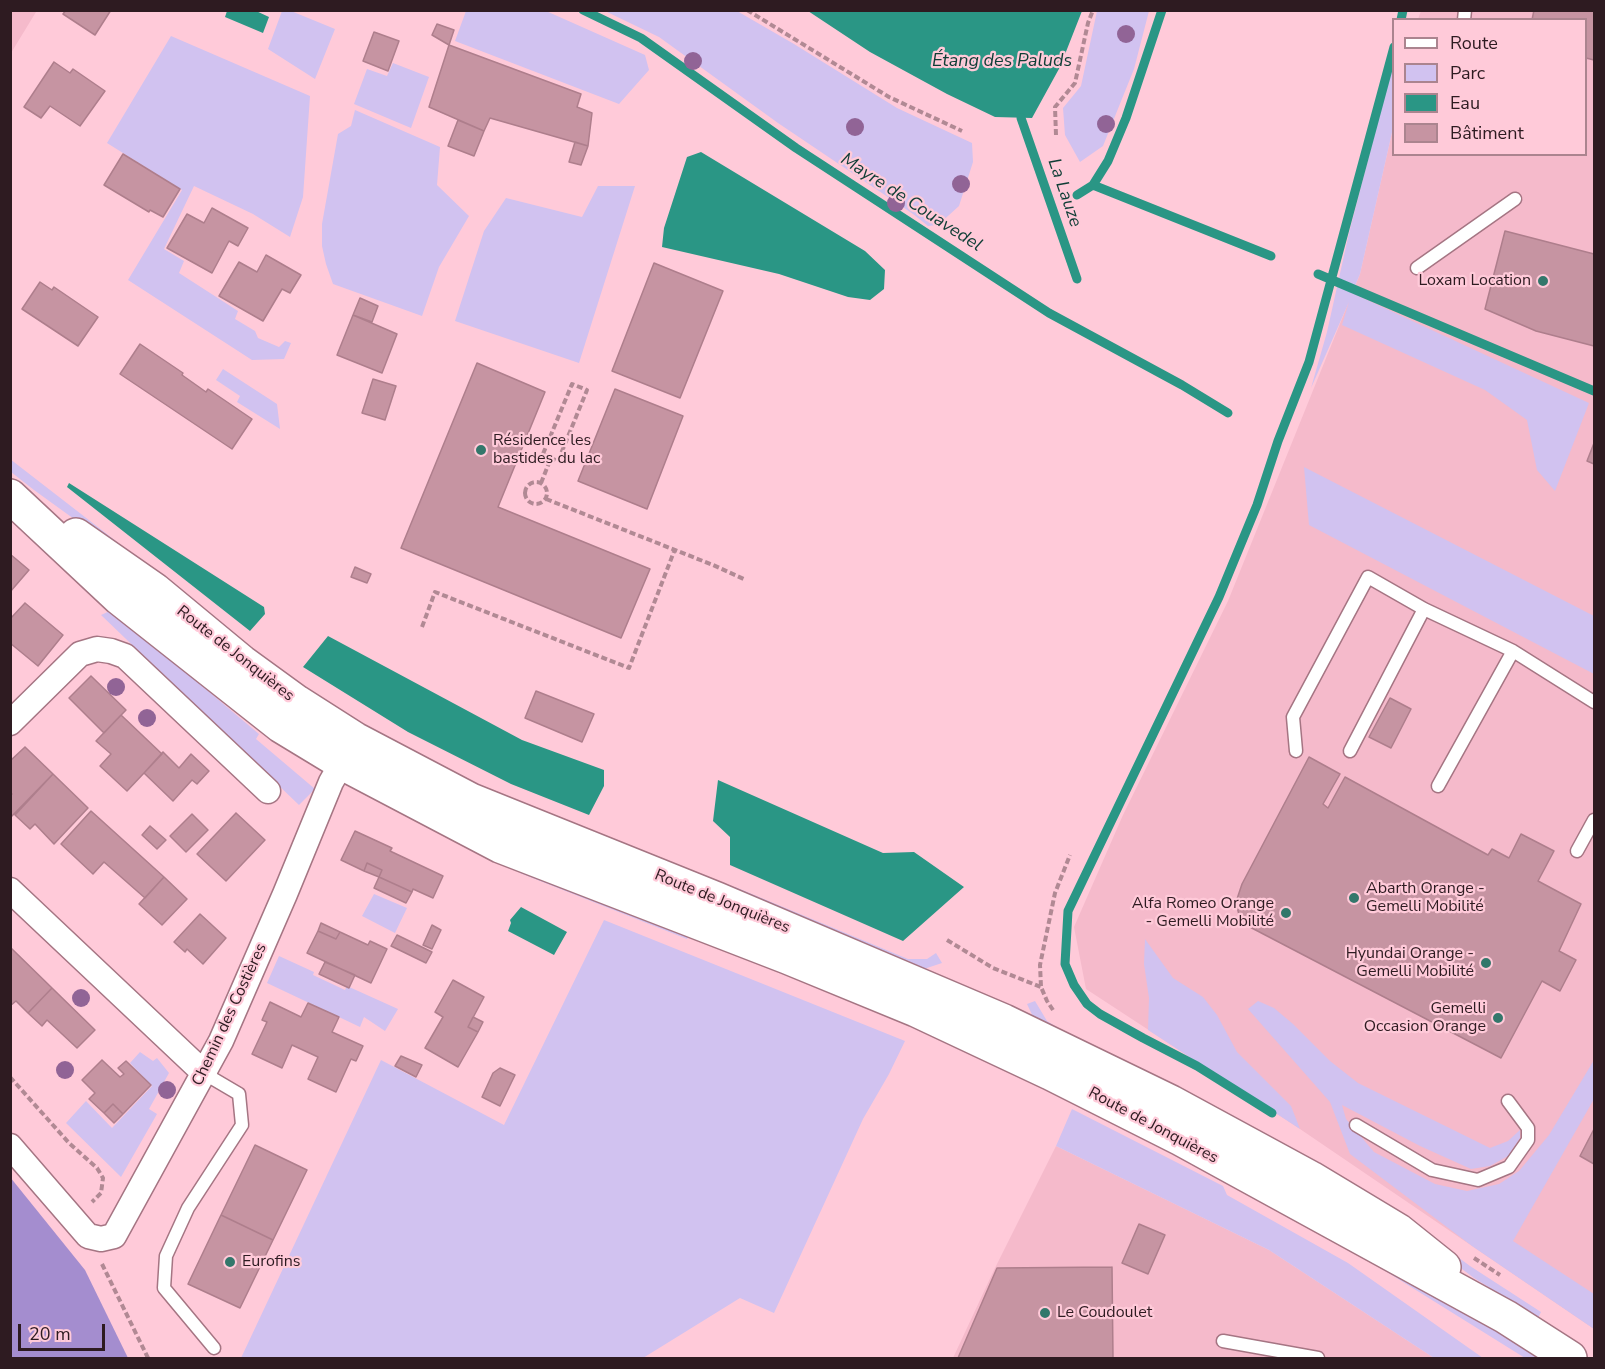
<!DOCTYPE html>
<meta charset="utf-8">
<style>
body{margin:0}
#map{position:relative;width:1605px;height:1369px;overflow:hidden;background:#ffcad9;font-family:"Nunito Sans",sans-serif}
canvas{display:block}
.frame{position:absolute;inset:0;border:12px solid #2e1b21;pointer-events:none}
.legend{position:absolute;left:1392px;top:18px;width:195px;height:138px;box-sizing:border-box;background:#ffcad9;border:2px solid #ab848f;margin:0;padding:8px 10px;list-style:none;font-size:18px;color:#2e1b21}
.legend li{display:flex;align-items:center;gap:12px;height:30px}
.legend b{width:30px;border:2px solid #ab848f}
.scale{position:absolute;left:18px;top:1324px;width:87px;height:27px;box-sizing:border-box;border:3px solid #2e1b21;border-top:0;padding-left:8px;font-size:18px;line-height:21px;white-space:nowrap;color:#2e1b21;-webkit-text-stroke:4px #ffcad9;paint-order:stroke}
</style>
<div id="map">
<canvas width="1605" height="1369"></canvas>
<div class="frame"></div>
<ul class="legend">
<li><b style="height:8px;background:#fff"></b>Route</li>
<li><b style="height:16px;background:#d1c2f0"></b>Parc</li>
<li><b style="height:16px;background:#2a9685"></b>Eau</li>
<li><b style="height:16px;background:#c694a2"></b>Bâtiment</li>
</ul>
<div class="scale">20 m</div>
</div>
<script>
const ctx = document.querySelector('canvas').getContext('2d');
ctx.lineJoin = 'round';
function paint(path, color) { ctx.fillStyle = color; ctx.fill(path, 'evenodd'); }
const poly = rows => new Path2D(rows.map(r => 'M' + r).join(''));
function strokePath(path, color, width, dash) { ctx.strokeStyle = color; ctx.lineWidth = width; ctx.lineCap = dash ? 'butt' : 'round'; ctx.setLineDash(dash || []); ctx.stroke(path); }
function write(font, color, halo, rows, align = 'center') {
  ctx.font = font + ' "Nunito Sans",sans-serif'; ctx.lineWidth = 4.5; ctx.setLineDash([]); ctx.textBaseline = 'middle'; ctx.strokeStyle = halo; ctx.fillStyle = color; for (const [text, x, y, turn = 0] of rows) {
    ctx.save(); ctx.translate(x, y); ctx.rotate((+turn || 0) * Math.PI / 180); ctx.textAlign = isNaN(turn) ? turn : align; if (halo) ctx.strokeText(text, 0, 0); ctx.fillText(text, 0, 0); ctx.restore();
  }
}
const built = poly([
 [11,10,34,11,36,12,11,53],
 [1421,11,1594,11,1594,1329,1300,1129,1086,989,1074,927,1123,815,1228,601,1360,274,1393,128,1394,154,1586,154,1586,20,1418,19],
 [1056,1146,1269,1250,1434,1358,953,1358,994,1270]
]);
const green = poly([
 [282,11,291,11,335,29,315,79,268,49],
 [466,11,546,11,645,55,649,70,619,104,455,41],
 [605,11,737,11,794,44,897,108,972,143,973,162,959,206,938,225,928,226,913,214,778,123,659,37],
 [1097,11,1149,11,1134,69,1103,146,1080,162,1065,135,1063,108,1081,86],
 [171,36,310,96,303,197,290,237,253,214,194,186,164,249,184,261,179,273,238,311,235,319,255,331,258,338,279,347,285,341,291,343,284,359,252,360,128,280,182,190,107,143],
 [393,63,429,77,411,128,354,104,367,69,387,76],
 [1393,64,1393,128,1360,274,1352,293,1589,403,1555,491,1537,470,1527,420,1485,390,1342,325,1349,302,1311,388,1327,332,1349,233],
 [355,110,440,147,437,185,469,216,439,267,422,316,333,284,326,264,322,246,322,224,338,134,351,126],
 [598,186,635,186,579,363,455,321,484,231,506,198,582,217],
 [223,369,277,404,280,429,237,402,240,396,216,380],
 [10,459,103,531,233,634,34,490,11,472],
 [1304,467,1594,616,1594,674,1309,525],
 [112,610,259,734,256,739,315,789,299,805,101,615],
 [527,862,693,927,687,939,520,873],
 [735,887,908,959,927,959,936,953,942,963,921,970,732,896],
 [374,894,407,908,395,933,362,916],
 [604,920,905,1041,889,1074,863,1119,774,1313,740,1298,643,1358,241,1358,381,1060,504,1125],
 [1145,939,1173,978,1203,997,1217,1015,1237,1052,1291,1106,1300,1129,1148,1030,1149,998,1144,964],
 [279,956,314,972,313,975,345,990,347,986,398,1009,385,1031,364,1017,360,1027,267,983],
 [1035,1001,1047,1021,1063,1031,1085,1041,1080,1049,1035,1021,1027,1004],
 [1258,1001,1274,1008,1293,1024,1330,1061,1358,1083,1490,1148,1508,1141,1520,1130,1520,1138,1508,1156,1490,1166,1471,1169,1420,1146,1342,1105,1346,1119,1374,1152,1435,1184,1467,1191,1499,1184,1519,1171,1549,1135,1594,1060,1594,1099,1513,1241,1594,1294,1594,1329,1472,1246,1350,1154,1330,1102,1248,1009],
 [140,1052,153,1061,157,1058,169,1073,149,1109,157,1114,121,1177,66,1123,86,1101,112,1128,152,1086,130,1063],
 [1072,1109,1223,1186,1227,1195,1348,1263,1483,1358,1434,1358,1269,1250,1056,1146],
 [1428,1235,1470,1266,1541,1312,1538,1318,1474,1278,1418,1236],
 [1334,1239,1386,1261,1541,1358,1525,1358]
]);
const forest = poly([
 [10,1177,85,1270,128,1358,11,1358]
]);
const water = poly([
 [254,10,269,17,263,33,225,17,227,11],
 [808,11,1082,10,1082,11,1060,67,1032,118,995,117,947,94,870,52],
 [701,152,865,251,885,270,884,289,870,300,848,297,779,274,662,247,664,228,687,157],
 [69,483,264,607,265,614,250,631,67,487],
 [328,636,522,740,604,770,604,786,589,815,511,784,408,732,303,667],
 [718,780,883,853,914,852,964,887,903,941,730,865,730,837,713,821],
 [521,907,567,932,554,955,508,931,511,923,510,920]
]);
const stream = poly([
 [583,10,641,38,796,148,1049,313,1182,385,1228,413],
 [1401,20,1403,10],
 [1021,118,1077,279],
 [1093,185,1271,256],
 [1077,195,1093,185,1108,161,1126,118,1162,10],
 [1318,274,1594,391],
 [1272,1113,1197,1066,1143,1038,1100,1014,1087,1004,1074,985,1065,964,1068,911,1219,597,1257,505,1278,441,1309,362,1394,47]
]);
const building = poly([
 [66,10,111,10,95,35,63,14,66,10],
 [1534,10,1594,10,1594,60,1586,58,1586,20,1532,20,1534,10],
 [437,24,454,30,449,45,432,35,437,24],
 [374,32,399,41,388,71,363,61,374,32],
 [449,45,581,94,577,107,592,113,588,146,490,118,484,131,429,107,449,45],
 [54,62,70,73,73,69,105,91,80,126,50,106,41,118,24,107,54,62],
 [458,120,484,131,474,156,448,146,458,120],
 [575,142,588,146,581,165,569,162,575,142],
 [123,154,180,189,163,217,150,210,149,212,104,185,123,154],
 [212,208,248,228,238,246,229,241,212,273,167,248,187,214,204,223,212,208],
 [1505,231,1594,254,1594,346,1536,331,1485,309,1505,231],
 [266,255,301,275,290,293,282,289,263,321,219,296,239,262,257,272,266,255],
 [654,263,723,291,680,398,612,371,654,263],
 [40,282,52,290,54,287,98,317,78,346,22,309,40,282],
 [360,298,378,306,372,322,353,315,360,298],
 [353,315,397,334,382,373,337,355,353,315],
 [140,344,183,373,182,375,206,392,208,389,252,419,232,449,120,374,140,344],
 [477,363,545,392,498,507,650,569,621,638,401,548,477,363],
 [373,379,396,386,385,420,362,413,373,379],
 [615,389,683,416,647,509,578,481,615,389],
 [1594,443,1594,464,1587,461,1594,443],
 [10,554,29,570,10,592,10,554],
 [355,567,371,574,367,583,351,577,355,567],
 [25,603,63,635,38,666,10,643,10,619,25,603],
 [91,676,126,710,104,733,69,698,91,676],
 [536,691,594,714,582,742,525,718,536,691],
 [1390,698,1411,709,1391,748,1369,737,1390,698],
 [121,715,162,754,127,791,100,766,111,754,96,741,121,715],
 [25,747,53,774,10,818,10,796,12,794,10,793,10,761,25,747],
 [163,752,179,768,191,754,209,771,197,784,192,780,173,801,144,773,163,752],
 [1309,757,1340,774,1323,804,1328,808,1345,777,1488,855,1492,849,1509,858,1521,834,1554,851,1538,881,1581,904,1559,951,1576,960,1560,991,1542,981,1501,1058,1246,925,1239,915,1236,902,1242,884,1309,757],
 [53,774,88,808,54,844,35,824,30,829,15,815,53,774],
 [91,811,164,877,145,898,104,862,93,874,61,844,91,811],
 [236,813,265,840,226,881,197,854,236,813],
 [192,814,208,830,186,852,170,836,192,814],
 [150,826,166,840,157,849,142,835,150,826],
 [355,831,392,848,390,851,443,876,433,898,413,889,412,892,379,877,382,870,367,863,364,871,341,860,355,831],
 [367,863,382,870,379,877,364,871,367,863],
 [164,877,187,899,162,925,139,904,164,877],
 [379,877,412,892,406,903,374,888,379,877],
 [200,914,226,938,203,964,187,949,185,952,174,942,200,914],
 [321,923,340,932,336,939,318,931,321,923],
 [432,925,441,930,432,949,423,945,432,925],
 [318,931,336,939,340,932,368,945,370,941,387,949,371,983,307,953,318,931],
 [397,935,432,952,426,963,391,946,397,935],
 [10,947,52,988,28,1013,16,1001,10,1006,10,947],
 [325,962,355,975,349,988,319,974,325,962],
 [453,980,484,997,468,1027,478,1032,458,1067,425,1048,443,1017,435,1012,453,980],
 [52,988,95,1030,77,1048,47,1020,42,1026,28,1013,52,988],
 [270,1002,301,1017,308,1003,339,1017,332,1032,363,1046,356,1061,351,1059,336,1092,308,1079,318,1057,292,1045,282,1068,252,1054,267,1022,262,1020,270,1002],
 [473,1017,483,1022,478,1032,468,1027,473,1017],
 [401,1056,422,1065,416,1077,395,1066,401,1056],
 [102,1060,120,1077,124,1074,118,1068,126,1061,151,1085,123,1114,113,1104,104,1113,89,1099,95,1093,82,1080,102,1060],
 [500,1068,515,1075,500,1106,482,1097,493,1073,500,1068],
 [113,1104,123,1114,114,1123,104,1113,113,1104],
 [1594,1129,1594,1164,1580,1156,1594,1129],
 [255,1145,307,1170,273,1240,221,1215,255,1145],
 [221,1215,273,1240,240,1308,188,1284,221,1215],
 [1139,1224,1165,1235,1148,1274,1122,1263,1139,1224],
 [1112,1267,1113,1358,958,1358,997,1268,1112,1267]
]);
const path = poly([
 [747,10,889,97,962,131],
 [1056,135,1055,107,1075,83,1088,23,1093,10],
 '525 493a11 11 0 1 1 22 0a11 11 0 1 1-22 0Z',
 [541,483,551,458,543,454,572,384,587,390,558,461,551,458],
 [546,499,713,565,746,580],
 [422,627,435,592,629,668,675,549],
 [947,940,993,968,1041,987],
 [1053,1010,1047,1001,1041,987,1040,965,1055,893,1070,855],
 [10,1077,69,1143,97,1168,103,1178,101,1193,92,1202],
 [1474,1258,1500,1275],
 [102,1264,148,1358]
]);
const service = poly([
 [1464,20,1465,10],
 [1417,268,1515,199],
 [1296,751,1293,717,1368,577,1424,609,1513,651,1594,702],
 [1350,751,1424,609],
 [1438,786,1513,651],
 [1577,851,1594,820],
 [205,1074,239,1094,242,1125,188,1208,166,1256,164,1288,214,1348],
 [1356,1125,1432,1170,1478,1180,1509,1167,1528,1140,1528,1128,1508,1101],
 [1223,1341,1318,1358]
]);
const minor = poly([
 [10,723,80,654,97,649,111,651,125,656,268,791],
 [10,890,205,1074],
 [10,1146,88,1236,101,1239,114,1236,221,1041,285,894,331,782,342,763,359,761]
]);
const secondary = poly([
 [10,496,119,598,281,726,342,763,500,846,787,957,916,1010,1050,1073,1181,1139,1506,1317,1570,1358],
 [76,535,155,590,242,662,297,702,355,739,471,800,717,899,1004,1021,1171,1102,1311,1178,1399,1231,1444,1267]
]);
const trees = [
 [1126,34],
 [693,61],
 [1106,124],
 [855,127],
 [961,184],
 [896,203],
 [116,687],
 [147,718],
 [81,998],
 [65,1070],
 [167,1090]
];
const markers = [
 [1543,281,6,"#33776b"],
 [481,450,6,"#33776b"],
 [1354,898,6,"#33776b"],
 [1286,913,6,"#33776b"],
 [1486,963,6,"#33776b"],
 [1498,1018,6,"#33776b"],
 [230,1262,6,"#33776b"],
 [1045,1313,6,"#33776b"]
];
const poiNames = [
 ["Loxam Location",1531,281],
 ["Résidence les",493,441,"left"],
 ["bastides du lac",493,459,"left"],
 ["Abarth Orange -",1366,889,"left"],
 ["Gemelli Mobilité",1366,907,"left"],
 ["Alfa Romeo Orange",1274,904],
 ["- Gemelli Mobilité",1274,922],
 ["Hyundai Orange -",1474,954],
 ["Gemelli Mobilité",1474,972],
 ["Gemelli",1486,1009],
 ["Occasion Orange",1486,1027],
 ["Eurofins",242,1262,"left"],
 ["Le Coudoulet",1057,1313,"left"]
];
const streetNames = [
 ["Route de Jonquières",235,654,38],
 ["Route de Jonquières",722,902,22],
 ["Chemin des Costières",230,1015,-65],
 ["Route de Jonquières",1153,1126,28]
];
const waterNames = [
 ["Étang des Paluds",1002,62],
 ["La Lauze",1064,193,71],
 ["Mayre de Couavedel",911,203,33]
];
paint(built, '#f5bacb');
paint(green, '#d1c2f0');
paint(forest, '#a48dcf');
paint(water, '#2a9685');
strokePath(stream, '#2a9685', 9);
paint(building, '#c694a2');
strokePath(building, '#ae7e8c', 1.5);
strokePath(service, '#a57583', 15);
strokePath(minor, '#a57583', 27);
strokePath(secondary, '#a57583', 36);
strokePath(path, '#b18994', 4, [6, 3]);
strokePath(service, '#fff', 12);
strokePath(minor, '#fff', 24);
strokePath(secondary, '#fff', 33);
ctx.fillStyle = '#916496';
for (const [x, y] of trees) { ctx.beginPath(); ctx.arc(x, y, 9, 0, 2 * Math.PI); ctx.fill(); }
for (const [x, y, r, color] of markers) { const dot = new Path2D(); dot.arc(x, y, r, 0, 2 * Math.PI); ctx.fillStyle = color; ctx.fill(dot); strokePath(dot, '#ffcad9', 2); }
write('16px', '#2e1b21', '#ffcad9', poiNames, 'right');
write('16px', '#2e1b21', '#ffcad9', streetNames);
write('italic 18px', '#0e3d35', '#ffcad9', waterNames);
</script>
